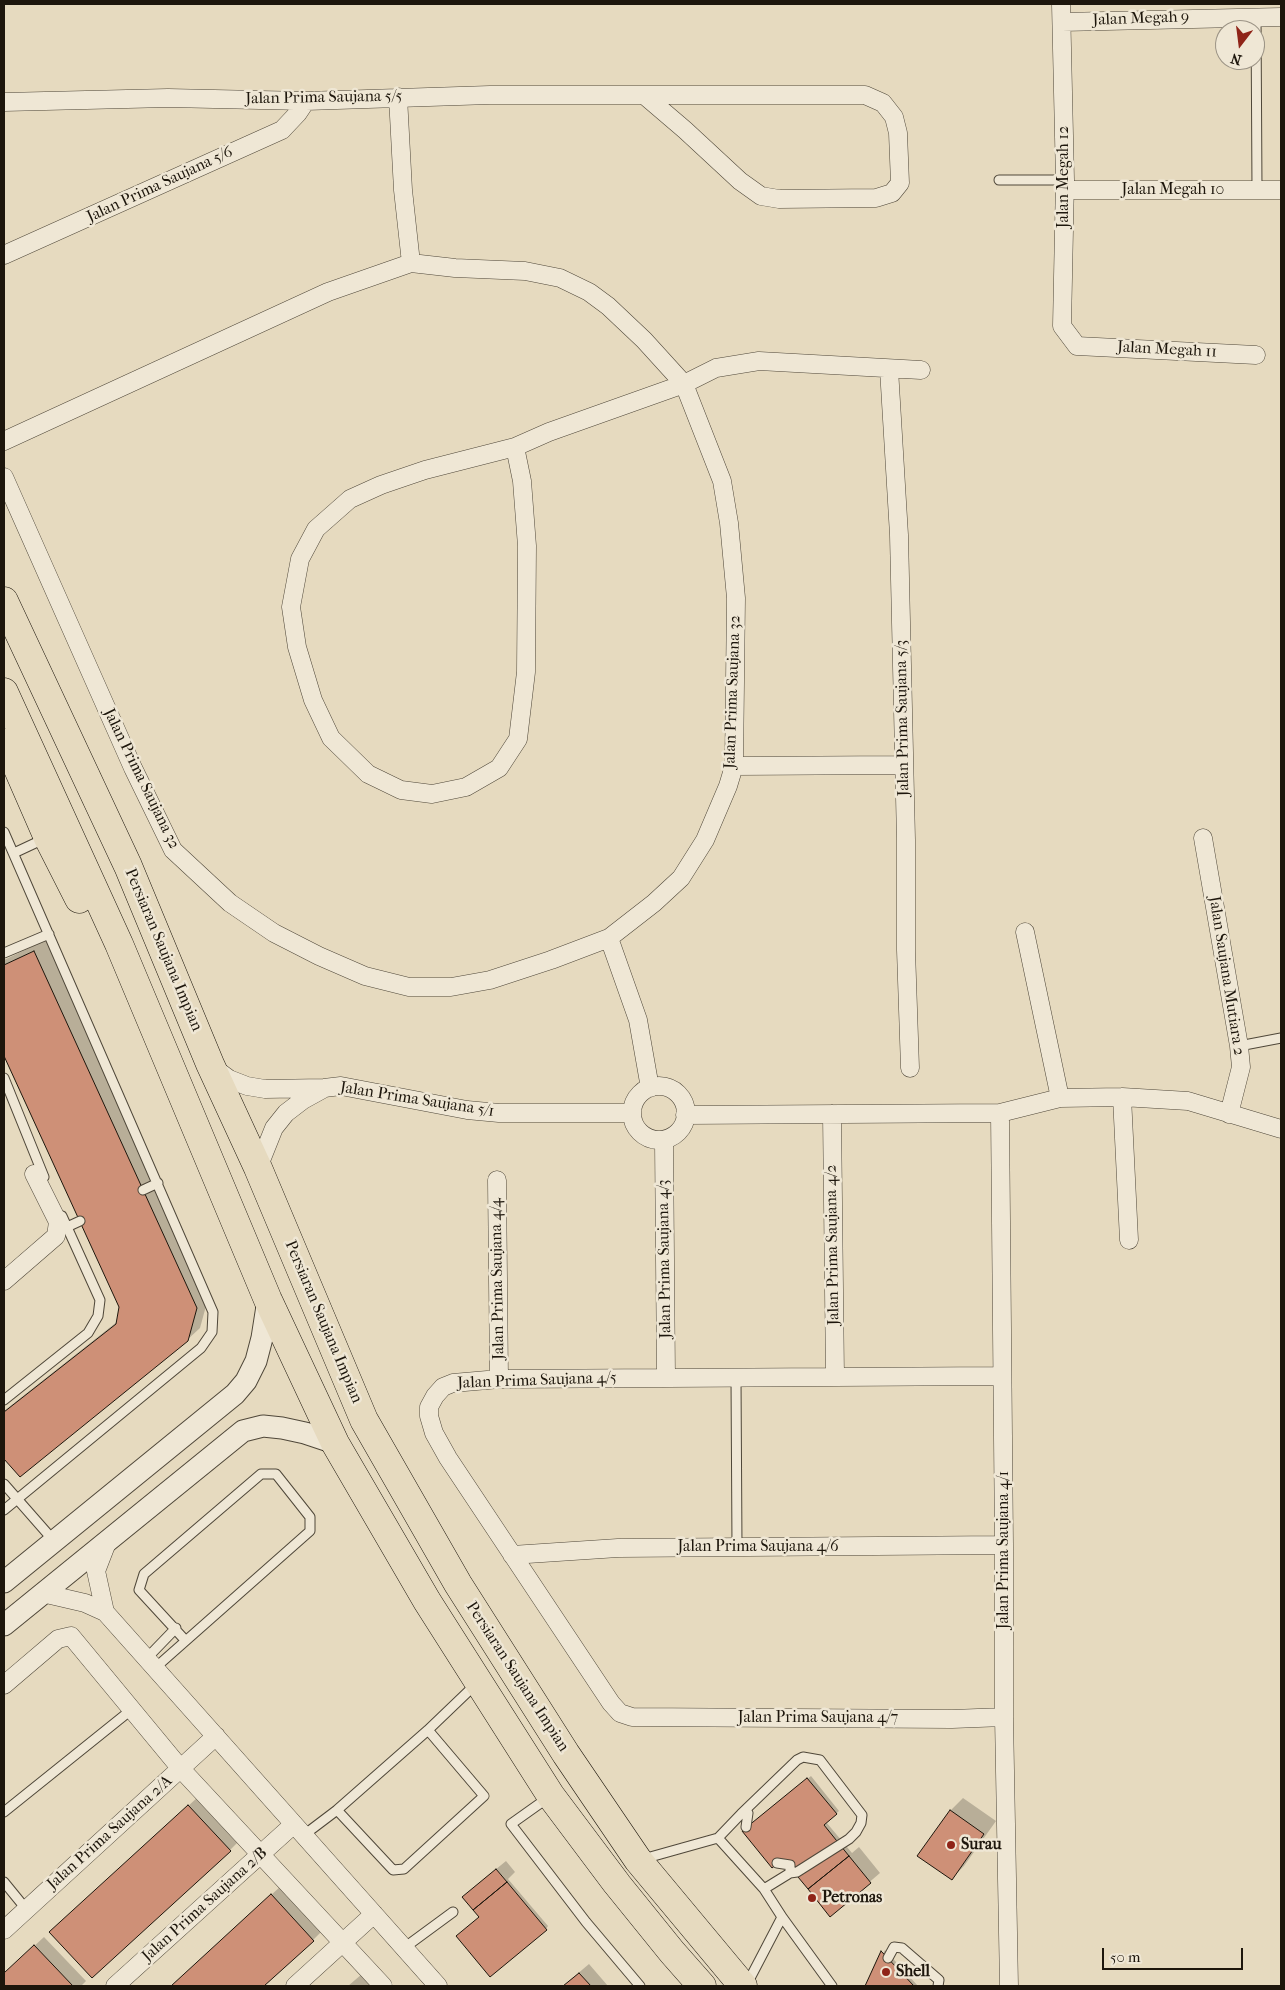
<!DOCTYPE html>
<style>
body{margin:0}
#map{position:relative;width:1285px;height:1990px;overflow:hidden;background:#e6dabf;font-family:"IM FELL French Canon",serif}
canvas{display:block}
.frame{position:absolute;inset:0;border:5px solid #1d160c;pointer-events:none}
.north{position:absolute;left:1215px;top:20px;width:50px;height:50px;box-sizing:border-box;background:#efe7d5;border:1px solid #9b9385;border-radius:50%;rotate:195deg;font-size:14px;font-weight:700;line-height:20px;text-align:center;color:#1d160c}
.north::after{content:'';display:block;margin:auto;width:18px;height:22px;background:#8f2418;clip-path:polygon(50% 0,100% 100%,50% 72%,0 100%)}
.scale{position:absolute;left:1102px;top:1948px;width:141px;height:22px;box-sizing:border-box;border:2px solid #1d160c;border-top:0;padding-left:6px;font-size:15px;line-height:18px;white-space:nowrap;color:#1d160c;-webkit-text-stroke:4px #efe7d5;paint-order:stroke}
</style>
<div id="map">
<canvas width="1285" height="1990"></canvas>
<div class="frame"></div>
<div class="north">N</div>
<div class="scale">50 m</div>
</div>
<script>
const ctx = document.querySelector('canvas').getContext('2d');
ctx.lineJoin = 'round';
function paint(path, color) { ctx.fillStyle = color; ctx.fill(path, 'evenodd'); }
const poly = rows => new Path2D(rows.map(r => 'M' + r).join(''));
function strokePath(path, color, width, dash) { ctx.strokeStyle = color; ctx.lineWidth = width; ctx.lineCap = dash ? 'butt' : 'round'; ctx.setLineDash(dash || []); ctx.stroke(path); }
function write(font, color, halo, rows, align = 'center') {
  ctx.font = font + ' "IM FELL French Canon",serif'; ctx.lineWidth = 5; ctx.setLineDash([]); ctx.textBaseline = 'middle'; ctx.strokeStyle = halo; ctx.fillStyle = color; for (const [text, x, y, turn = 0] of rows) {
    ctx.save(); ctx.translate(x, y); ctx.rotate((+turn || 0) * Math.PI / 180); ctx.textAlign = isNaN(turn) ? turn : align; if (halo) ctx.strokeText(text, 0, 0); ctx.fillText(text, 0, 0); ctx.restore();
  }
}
const shadow = poly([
 [46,940,209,1295,200,1328,187,1340,20,1476,4,1457,4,1411,118,1321,120,1307,4,1053,4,960],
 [811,1776,839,1811,826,1822,852,1853,859,1847,880,1873,831,1915,783,1857,746,1829],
 [198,1797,239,1841,230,1850,60,1923],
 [963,1798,996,1821,964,1866,952,1878,919,1856,951,1810],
 [506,1861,515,1872,508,1879,548,1926,546,1929,480,1917,473,1888],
 [281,1886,322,1931,313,1940,262,1986,171,1986],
 [44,1937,86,1981,81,1986,4,1986,4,1974],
 [885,1950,918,1986,866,1986],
 [589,1964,608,1986,563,1986],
 [362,1974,374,1986,348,1986]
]);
const building = poly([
 [34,951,197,1308,188,1341,20,1477,4,1459,4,1412,116,1324,119,1307,4,1056,4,965,34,951],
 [807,1778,837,1814,824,1825,849,1856,808,1889,783,1859,772,1868,742,1831,807,1778],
 [188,1805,231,1851,92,1978,49,1932,188,1805],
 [950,1810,984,1834,952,1880,917,1856,950,1810],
 [849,1856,871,1883,830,1917,808,1889,849,1856],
 [496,1869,507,1882,473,1910,462,1897,496,1869],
 [507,1882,547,1930,490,1977,456,1936,479,1917,473,1910,507,1882],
 [271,1894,314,1941,264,1986,171,1986,271,1894],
 [34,1945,73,1986,4,1986,4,1973,34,1945],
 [881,1951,914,1986,865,1986,881,1951],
 [579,1973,591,1986,563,1986,579,1973]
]);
const service = poly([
 [1256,16,1257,190],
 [999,180,1065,180],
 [4,832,213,1312,212,1332,201,1348,4,1510],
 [14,853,46,838],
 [4,953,49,934],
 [1239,1046,1281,1038],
 [4,1078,44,1177],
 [143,1190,158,1183],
 [67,1227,80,1221],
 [736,1378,737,1547],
 [4,1400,88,1333,98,1316,100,1300,62,1216],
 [4,1484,54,1541],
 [147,1658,176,1628],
 [155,1668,310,1531,310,1517,276,1474,261,1474,144,1574,139,1590,185,1640],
 [428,1730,476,1684],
 [549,1797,511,1824,586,1922,640,1986],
 [4,1812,131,1710],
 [741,1814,797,1760,803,1757,820,1760,862,1815,861,1823,856,1832,849,1839,797,1872,790,1873],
 [304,1835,337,1810,428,1730,484,1796,404,1869,393,1870,337,1810],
 [718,1838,741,1814,748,1813,746,1827],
 [643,1859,718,1838,764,1889,782,1917,746,1986],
 [4,1882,26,1909],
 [764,1889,790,1873,790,1865,777,1863],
 [782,1917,832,1986],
 [404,1948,453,1912],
 [888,1958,894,1947,902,1948,939,1980,938,1986]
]);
const minor = poly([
 [1061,4,1065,180,1062,326,1077,346,1256,355],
 [1062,22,1281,17],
 [398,97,403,190,411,263],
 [4,102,168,98,306,101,490,95,865,95,883,103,894,117,898,133,900,183,892,193,876,198,779,199,761,196,740,181,685,130,644,95],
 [1065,190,1281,190],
 [4,255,282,130,298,113,306,101],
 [889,369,899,535,906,840,906,950,910,1068],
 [4,441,328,292,411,263,455,268,525,271,560,278,589,292,608,306,644,340,684,384,722,481,729,523,736,598,734,766,728,786,705,840,681,878,654,903,609,938,551,960,490,980,451,987,409,987,365,976,319,956,274,933,230,903,173,850,133,768,4,477],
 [515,447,522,481,527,546,526,672,518,739,499,768,466,787,432,794,401,790,368,774,331,738,313,700,297,647,291,607,300,559,316,529,350,499,381,485,425,470,515,447,549,432,684,384,716,368,759,361,921,370],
 [734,766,903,765],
 [1203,838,1239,1046,1241,1067,1229,1114],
 [1025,932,1060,1098],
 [609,938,638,1020,650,1088],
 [214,1068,229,1079,247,1086,265,1089,324,1088,341,1086,467,1110,499,1113,631,1113],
 '632 1113a27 27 0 1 1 54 0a27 27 0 1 1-54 0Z',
 [1122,1097,1129,1240],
 [1000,1113,1004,1545,1004,1717,1009,1986],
 [832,1114,835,1377],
 [685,1115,1000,1113,1060,1098,1122,1097,1188,1101,1281,1129],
 [664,1140,666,1378],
 [258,1168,274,1128,286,1113,303,1100,323,1089],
 [497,1180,499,1379],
 [4,1281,56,1236,58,1222,34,1174],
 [1002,1376,499,1379,453,1383,443,1387,435,1396,429,1407,429,1416,434,1433,448,1458,611,1703,620,1713,632,1717,952,1719,1004,1717],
 [512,1555,618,1548,1004,1545],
 [42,1593,85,1603,105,1612,438,1986],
 [105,1612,96,1571,108,1540],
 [4,1685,58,1639,71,1636,181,1769,383,1986],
 [4,1930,216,1736],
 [115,1986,294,1824],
 [295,1986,374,1914]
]);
const tertiary = poly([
 [4,1582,235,1394,246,1381,256,1361,262,1338,268,1300],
 [4,1625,243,1431,263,1426,282,1428,305,1433,335,1443]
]);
const trunk = poly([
 [4,601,128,866,210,1064,258,1168,364,1420,458,1584,566,1754,638,1860,743,1986],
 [4,692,119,944,268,1300,335,1443,427,1601,551,1796,617,1884,672,1952,702,1986],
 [9,742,14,760,48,838,79,899]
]);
const markers = [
 [951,1845,5,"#8f2418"],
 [812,1898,5,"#8f2418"],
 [886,1972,5,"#8f2418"]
];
const streetNames = [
 ["Jalan Megah 9",1141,19,-2],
 ["Jalan Prima Saujana 5/5",324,98,-1],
 ["Jalan Megah 12",1064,177,-90],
 ["Jalan Prima Saujana 5/6",160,185,-25],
 ["Jalan Megah 10",1173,190],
 ["Jalan Megah 11",1167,350,3],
 ["Jalan Prima Saujana 32",733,692,-88],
 ["Jalan Prima Saujana 5/3",903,718,-91],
 ["Jalan Prima Saujana 32",141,779,64],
 ["Persiaran Saujana Impian",163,950,67],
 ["Jalan Saujana Mutiara 2",1226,976,81],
 ["Jalan Prima Saujana 5/1",417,1100,9],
 ["Jalan Prima Saujana 4/2",833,1245,-91],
 ["Jalan Prima Saujana 4/3",665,1259,-91],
 ["Jalan Prima Saujana 4/4",498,1279,-91],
 ["Persiaran Saujana Impian",323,1322,67],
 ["Jalan Prima Saujana 4/5",537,1381,-2],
 ["Jalan Prima Saujana 4/6",758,1547],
 ["Jalan Prima Saujana 4/1",1004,1550,-90],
 ["Persiaran Saujana Impian",517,1677,57],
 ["Jalan Prima Saujana 4/7",818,1718],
 ["Jalan Prima Saujana 2/A",110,1833,-42],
 ["Jalan Prima Saujana 2/B",205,1905,-42]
];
const poiNames = [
 ["Surau",961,1845],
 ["Petronas",822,1898],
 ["Shell",896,1972]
];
paint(shadow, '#0003');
paint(building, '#ce9077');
strokePath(building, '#1d160c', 1);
strokePath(service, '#4f4739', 11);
strokePath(minor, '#4f4739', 19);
strokePath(tertiary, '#4f4739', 23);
strokePath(trunk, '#1d160c', 29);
strokePath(service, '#efe7d5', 9);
strokePath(minor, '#efe7d5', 18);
strokePath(tertiary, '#efe7d5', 21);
strokePath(trunk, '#e6dabf', 28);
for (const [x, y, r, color] of markers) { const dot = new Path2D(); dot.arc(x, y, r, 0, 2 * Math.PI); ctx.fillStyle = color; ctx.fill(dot); strokePath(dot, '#efe7d5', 2); }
write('16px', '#1d160c', '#efe7d5', streetNames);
write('bold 16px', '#1d160c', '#efe7d5', poiNames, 'left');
</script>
